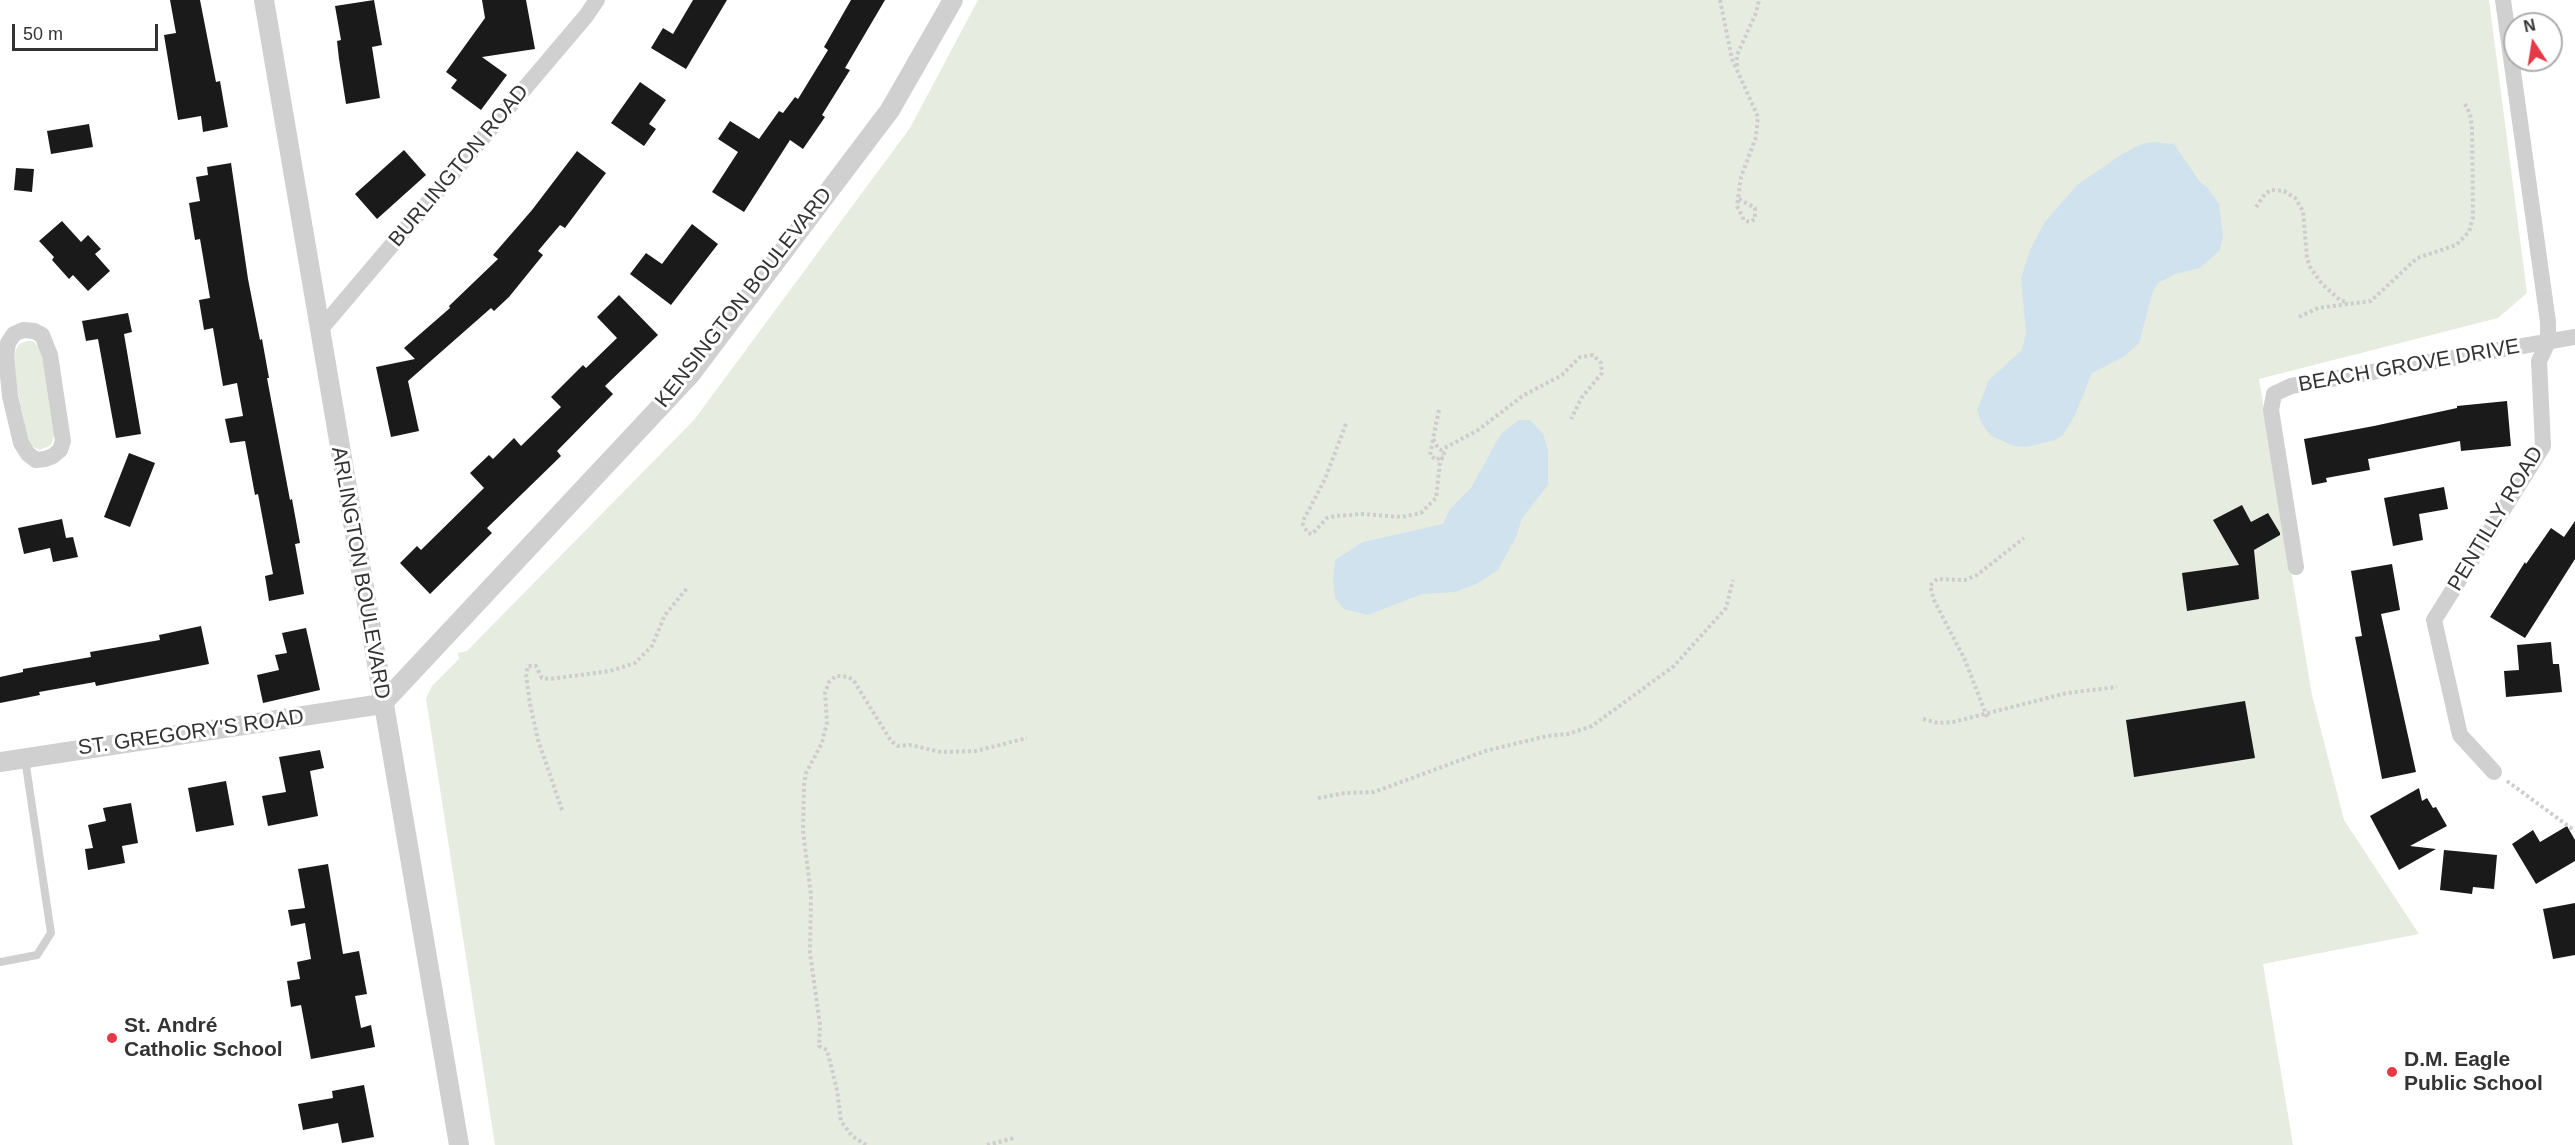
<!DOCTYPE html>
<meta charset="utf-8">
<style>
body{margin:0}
#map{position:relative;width:2575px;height:1145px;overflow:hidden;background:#fff;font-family:Arial,sans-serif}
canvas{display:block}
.north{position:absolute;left:2503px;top:12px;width:60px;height:60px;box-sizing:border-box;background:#fff;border:2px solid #adadad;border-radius:50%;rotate:348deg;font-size:16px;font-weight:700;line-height:24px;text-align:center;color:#333}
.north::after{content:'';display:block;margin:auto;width:21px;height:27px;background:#e63946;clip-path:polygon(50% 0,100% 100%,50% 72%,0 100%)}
.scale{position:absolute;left:12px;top:24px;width:146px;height:27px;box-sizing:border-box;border:3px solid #333;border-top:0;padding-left:8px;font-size:18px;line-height:21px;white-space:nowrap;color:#333;-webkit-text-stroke:4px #fff;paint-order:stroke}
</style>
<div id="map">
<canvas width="2575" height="1145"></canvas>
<div class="north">N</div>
<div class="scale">50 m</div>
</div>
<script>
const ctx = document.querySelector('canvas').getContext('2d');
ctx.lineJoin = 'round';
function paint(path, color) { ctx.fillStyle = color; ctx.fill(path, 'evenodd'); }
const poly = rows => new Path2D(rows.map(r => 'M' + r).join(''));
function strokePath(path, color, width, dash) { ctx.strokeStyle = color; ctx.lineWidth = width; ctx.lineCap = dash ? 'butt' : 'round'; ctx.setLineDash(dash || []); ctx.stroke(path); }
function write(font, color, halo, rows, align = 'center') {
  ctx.font = font + ' Arial,sans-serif'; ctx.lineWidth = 6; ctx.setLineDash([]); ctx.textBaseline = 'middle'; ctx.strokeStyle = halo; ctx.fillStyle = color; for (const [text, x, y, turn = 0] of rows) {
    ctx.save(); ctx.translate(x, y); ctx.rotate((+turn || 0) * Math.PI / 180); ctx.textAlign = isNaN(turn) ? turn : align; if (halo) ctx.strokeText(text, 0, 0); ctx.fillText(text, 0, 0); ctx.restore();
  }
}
const green = poly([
 [978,0,2489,0,2527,293,2498,318,2259,379,2312,695,2344,820,2419,934,2263,964,2293,1145,495,1145,426,698,432,686,459,659,458,653,467,651,694,420,910,128],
 [27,341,33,341,43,352,55,433,51,445,40,450,29,445,17,388,13,356,19,344]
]);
const water = poly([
 [2152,142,2174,144,2200,182,2207,187,2219,204,2223,236,2220,250,2200,268,2175,274,2158,283,2153,291,2139,343,2125,356,2092,373,2075,415,2063,435,2055,440,2026,447,2014,446,1991,436,1982,424,1977,410,1989,380,2022,350,2026,332,2021,278,2031,248,2045,222,2077,185,2124,153,2140,145],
 [1519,420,1530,420,1543,434,1548,450,1548,485,1522,518,1517,535,1498,570,1476,584,1455,592,1422,594,1368,615,1344,609,1335,598,1333,578,1335,560,1363,542,1443,524,1450,509,1471,488,1501,434]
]);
const building = poly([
 [170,0,200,0,216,82,220,81,228,127,203,132,201,116,178,120,164,35,176,33],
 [374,0,382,45,372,47,380,98,346,104,339,59,337,41,341,40,335,6],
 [482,0,526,0,535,49,482,57,507,75,481,110,451,88,457,80,446,72,485,18],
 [693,0,727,0,686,69,651,48,663,28,673,34],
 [851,0,885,0,845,68,850,70,822,115,825,117,803,149,790,140,744,212,712,192,738,152,718,139,730,121,759,139,779,111,783,113,795,97,798,99,828,50,824,47],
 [640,82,666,100,649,124,656,129,644,146,611,123],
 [89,124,93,147,51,154,47,131],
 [404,150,426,175,377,219,355,194],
 [577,151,606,173,565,228,560,225,538,251,543,255,509,297,494,311,491,308,408,381,419,431,391,437,376,367,415,359,404,348,450,308,449,306,498,259,493,255,532,210],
 [231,163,248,279,260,340,262,339,269,378,267,378,290,500,292,499,300,543,295,544,304,594,269,601,265,576,273,574,258,494,255,495,245,441,230,443,225,419,243,416,237,383,223,386,213,328,204,330,199,300,210,298,200,239,195,240,189,203,200,201,196,177,208,175,207,167],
 [16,168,34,169,32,192,14,190],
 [62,221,81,242,88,235,101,249,95,254,110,271,88,291,73,275,69,279,52,260,54,257,39,241],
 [692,224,718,244,671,305,630,274,646,253,662,264],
 [619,295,658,335,605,386,613,394,557,451,561,456,487,528,492,533,430,594,400,563,417,546,421,550,484,488,470,473,489,455,493,459,514,438,521,446,561,407,551,397,583,365,586,368,617,338,597,317],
 [128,313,132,332,124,334,141,434,116,438,98,339,86,341,82,321],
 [2507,401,2511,446,2461,451,2460,441,2368,459,2370,470,2326,478,2327,482,2312,485,2304,439,2374,426,2457,408,2457,406],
 [129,453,155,463,130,527,104,517],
 [2444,487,2448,509,2419,514,2423,540,2393,546,2384,498],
 [2242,505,2251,522,2268,513,2280,533,2280,535,2254,550,2259,599,2187,611,2182,573,2239,565,2213,520],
 [62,519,66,538,73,537,78,557,53,562,50,548,24,554,18,528],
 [2575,521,2575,559,2525,638,2490,617,2525,562,2526,564,2551,528,2564,537],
 [2392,564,2400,610,2381,614,2416,772,2382,779,2355,637,2362,636,2351,571],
 [201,626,209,664,96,686,95,682,39,692,40,695,0,703,0,677,23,672,23,669,91,657,90,652,160,640,159,635],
 [306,628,320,690,263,703,257,675,279,670,275,655,287,653,282,633],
 [2551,642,2553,664,2559,664,2562,692,2506,697,2504,671,2519,670,2517,645],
 [2245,701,2255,758,2134,777,2126,720],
 [320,750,324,768,310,771,318,816,268,826,262,796,286,792,279,757],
 [226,781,234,825,196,832,188,788],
 [2419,788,2422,801,2427,798,2433,808,2436,807,2447,826,2410,846,2436,849,2399,870,2370,816],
 [131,803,138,843,122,846,125,863,88,870,85,849,93,848,88,825,106,821,103,808],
 [2567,826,2575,840,2575,861,2536,884,2512,844,2533,830,2540,842],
 [2444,850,2497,855,2494,889,2473,887,2472,894,2440,890],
 [328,864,343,954,359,951,367,994,355,996,361,1028,371,1025,375,1047,311,1059,301,1005,291,1007,287,981,300,979,297,962,311,959,305,923,291,926,288,910,305,908,298,869],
 [2575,903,2575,955,2553,959,2543,909],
 [364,1085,374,1137,342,1143,338,1123,303,1130,298,1104,333,1098,332,1091]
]);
const path = poly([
 [1720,0,1732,59,1758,117,1756,137,1741,177,1737,206,1744,220,1750,222,1755,219,1755,208,1739,199],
 [1737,66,1737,55,1756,13,1759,0],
 [2256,207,2265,194,2271,190,2284,191,2295,198,2303,211,2307,258,2310,267,2322,284,2340,300,2348,303],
 [2299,317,2318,308,2371,301,2417,258,2456,245,2469,232,2473,217,2472,128,2470,114,2465,104],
 [1439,410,1433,439,1438,448,1441,450,1478,430,1524,395,1562,375,1580,357,1593,355,1601,363,1602,373,1582,397,1571,419],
 [1346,424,1325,479,1304,519,1303,525,1308,533,1312,534,1327,518,1335,516,1362,514,1402,517,1421,513,1436,498,1440,463,1446,449],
 [1433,440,1430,455,1436,460,1443,456],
 [1987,717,1965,660,1934,600,1930,586,1937,579,1965,580,1977,575,2024,538],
 [1923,719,1938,723,1953,722,2067,693,2117,687],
 [2507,781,2575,831],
 [1318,798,1345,793,1374,792,1485,751,1547,736,1568,734,1592,726,1674,666,1726,608,1733,580],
 [562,810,538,740,530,704,526,674,528,666,536,666,542,678,550,679,610,671,635,663,652,646,665,615,688,587],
 [866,1145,852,1136,841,1121,837,1090,827,1050,819,1046,820,1025,810,953,811,895,803,831,804,785,806,773,822,743,827,722,825,693,829,682,836,676,849,677,854,681,891,741,898,746,910,745,941,752,976,751,1027,738],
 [987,1145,1014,1138]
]);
const service = poly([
 [0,962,37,955,51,933,25,759]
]);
const minor = poly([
 [23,330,34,331,42,335,50,355,63,441,60,450,53,456,45,459,36,460,28,454,21,443,10,396,6,356,8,343,14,334,23,330],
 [319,331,586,16,597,0],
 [2296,567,2271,410,2274,394,2291,386,2575,337],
 [2494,772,2460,735,2434,620,2543,446,2539,361,2548,342,2548,322,2503,0]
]);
const tertiary = poly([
 [264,0,459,1145],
 [382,704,690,375,890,110,953,0],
 [0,762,382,704]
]);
const markers = [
 [112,1038,6,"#e63946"],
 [2392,1072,6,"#e63946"]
];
const streetNames = [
 ["BURLINGTON ROAD",459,166,-50],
 ["KENSINGTON BOULEVARD",744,298,-52],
 ["BEACH GROVE DRIVE",2409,366,-10],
 ["PENTILLY ROAD",2496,519,-59],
 ["ARLINGTON BOULEVARD",360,573,80],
 ["ST. GREGORY'S ROAD",191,733,-8]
];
const poiNames = [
 ["St. André",124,1026],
 ["Catholic School",124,1050],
 ["D.M. Eagle",2404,1060],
 ["Public School",2404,1084]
];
paint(green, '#e6ecdf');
paint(water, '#cfe2ee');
paint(building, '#1a1a1a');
strokePath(path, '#cdcdcd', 4, [3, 3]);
strokePath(service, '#d0d0d0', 8);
strokePath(minor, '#d0d0d0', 16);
strokePath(tertiary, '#d0d0d0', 20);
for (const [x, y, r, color] of markers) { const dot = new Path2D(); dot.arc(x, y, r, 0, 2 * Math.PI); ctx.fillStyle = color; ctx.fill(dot); strokePath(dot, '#fff', 2); }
write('21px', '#333', '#fff', streetNames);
write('bold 21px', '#333', '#fff', poiNames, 'left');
</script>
